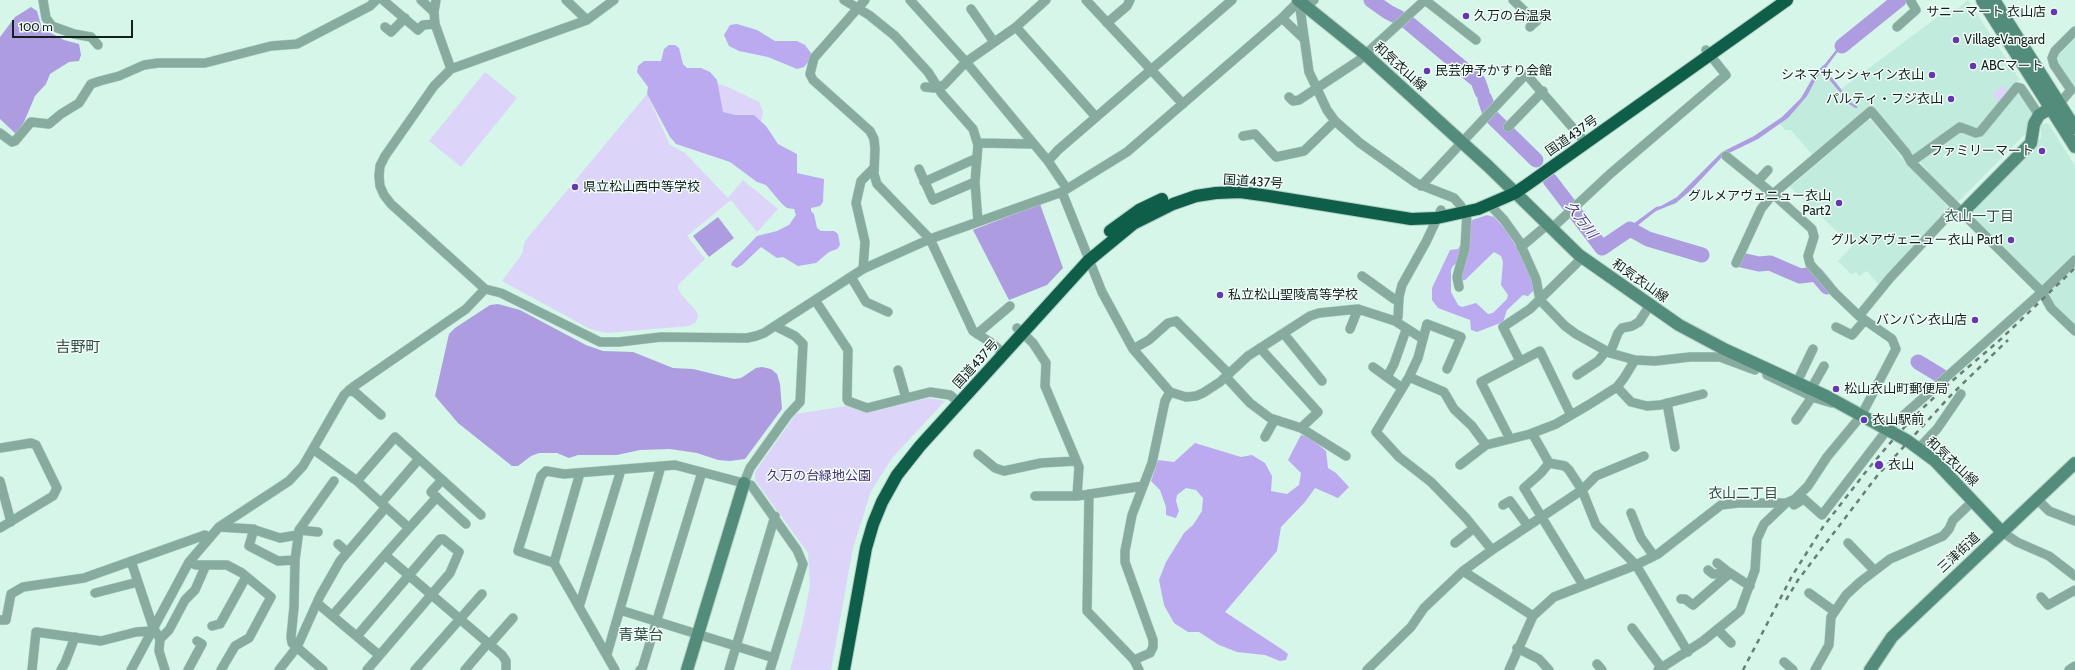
<!DOCTYPE html>
<meta charset="utf-8">
<style>
body{margin:0}
#map{position:relative;width:2075px;height:670px;overflow:hidden;background:#d5f6e9;font-family:Cabin,sans-serif}
canvas{display:block}
.scale{position:absolute;left:12px;top:20px;width:121px;height:18px;box-sizing:border-box;border:2px solid #14201c;border-top:0;padding-left:5px;font-size:12px;line-height:14px;white-space:nowrap;color:#14201c;-webkit-text-stroke:3px #f1fef9;paint-order:stroke}
</style>
<div id="map">
<canvas width="2075" height="670"></canvas>
<div class="scale">100 m</div>
</div>
<script>
const ctx = document.querySelector('canvas').getContext('2d');
ctx.lineJoin = 'round';
function paint(path, color) { ctx.fillStyle = color; ctx.fill(path, 'evenodd'); }
const poly = rows => new Path2D(rows.map(r => 'M' + r).join(''));
function strokePath(path, color, width, dash) { ctx.strokeStyle = color; ctx.lineWidth = width; ctx.lineCap = dash ? 'butt' : 'round'; ctx.setLineDash(dash || []); ctx.stroke(path); }
function write(font, color, halo, rows, align = 'center') {
  ctx.font = font + ' Cabin,"Noto Sans JP",sans-serif'; ctx.lineWidth = 3; ctx.setLineDash([]); ctx.textBaseline = 'middle'; ctx.strokeStyle = halo; ctx.fillStyle = color; for (const [text, x, y, turn = 0] of rows) {
    ctx.save(); ctx.translate(x, y); ctx.rotate((+turn || 0) * Math.PI / 180); ctx.textAlign = isNaN(turn) ? turn : align; if (halo) ctx.strokeText(text, 0, 0); ctx.fillText(text, 0, 0); ctx.restore();
  }
}
const built = poly([
 [1968,0,2020,80,2017,81,1977,129,1962,123,1913,156,1873,107,1814,157,1791,130,1785,130,1780,124,1807,96,1817,77,1823,71,1843,96,1844,95,1841,89,1947,10,1956,10],
 [2075,39,2075,87,2057,63,2058,55],
 [2017,92,2020,92,2032,111,2026,133,1958,202,1927,172,1928,171,1919,161,1960,131,1977,137,1980,137],
 [1868,120,1871,120,1906,163,1947,205,1948,211,1880,286,1867,271,1859,276,1856,272,1851,274,1838,261,1852,246,1790,187],
 [2048,123,2075,166,2075,255,2042,287,1970,217,1969,212,2041,138,2041,124],
 [2075,265,2075,326,2045,294]
]);
const green = poly([
 [485,72,517,98,461,167,429,141],
 [703,79,728,87,759,102,763,112,761,121,752,124,716,114],
 [2004,85,2008,92,1999,103,1992,93],
 [647,94,670,145,685,153,728,198,743,180,778,209,757,232,731,200,687,236,705,259,679,284,678,288,680,293,697,312,698,317,696,322,689,326,606,333,590,329,502,281,522,254,525,241],
 [928,398,945,401,892,458,871,491,853,548,831,670,790,670,803,622,810,585,808,553,755,480,755,472,796,414,846,406,866,413]
]);
const forest = poly([
 [737,24,757,30,775,41,797,41,805,45,811,53,810,60,804,67,797,69,768,57,739,51,729,46,724,35,730,25],
 [669,45,675,45,679,48,683,64,687,68,701,68,710,72,717,80,723,112,735,115,754,115,766,126,778,144,797,154,797,173,824,179,823,202,820,206,811,208,811,211,814,214,817,228,821,231,834,231,838,234,840,245,837,249,829,252,816,263,798,266,783,257,777,258,761,247,742,265,737,268,731,265,732,262,757,236,777,231,789,225,796,215,794,209,787,208,782,204,766,185,757,182,730,162,676,144,670,137,647,94,648,87,637,72,638,66,644,61,661,61,664,49],
 [1487,215,1494,217,1506,230,1518,249,1533,281,1534,290,1528,296,1523,295,1507,310,1503,322,1477,332,1471,330,1470,320,1438,308,1432,300,1432,288,1450,250,1458,249,1463,240,1461,235,1462,229,1472,220],
 [1494,252,1501,256,1503,262,1501,285,1508,295,1507,299,1493,313,1488,314,1476,303,1462,307,1458,305,1451,292,1451,270,1453,266,1458,262,1461,281,1465,280],
 [1301,435,1309,437,1326,451,1328,468,1336,473,1349,487,1338,498,1315,488,1305,502,1281,527,1277,551,1225,612,1283,650,1288,654,1286,660,1280,661,1265,655,1237,652,1219,645,1199,632,1188,632,1174,623,1164,605,1159,580,1166,562,1184,533,1193,525,1202,511,1203,498,1196,490,1186,488,1177,495,1176,501,1179,511,1176,518,1166,515,1166,507,1160,490,1151,481,1158,460,1174,462,1195,443,1241,457,1252,455,1265,463,1272,476,1271,491,1287,494,1299,485,1301,473,1288,460]
]);
const water = poly([
 [31,7,37,11,41,25,49,32,64,40,79,44,81,55,79,61,69,62,50,74,46,84,35,96,24,122,16,134,0,119,0,37,15,17],
 [1857,33,1858,36,1839,50,1825,69,1841,89,1844,95,1843,96,1822,71,1817,77,1807,96,1788,118,1758,139,1723,156,1690,191,1676,203,1656,211,1633,229,1629,227,1656,207,1661,206,1677,197,1722,152,1754,136,1782,117,1801,98,1816,72,1825,64,1840,45],
 [1040,204,1063,268,1047,285,1009,300,973,230],
 [718,217,734,238,709,257,693,236],
 [498,304,520,310,586,345,603,351,633,352,673,368,693,369,734,379,741,378,756,368,762,367,771,369,777,374,780,384,782,409,745,459,730,461,718,460,697,453,670,449,640,450,617,455,578,455,569,458,557,453,539,453,531,456,518,466,512,466,458,423,435,396,449,334,455,328,490,305]
]);
const stream = poly([
 [1848,102,1856,107]
]);
const river = poly([
 [1371,0,1388,12,1400,18],
 [1405,20,1478,81,1482,92],
 [1842,46,1899,0],
 [1485,99,1489,111],
 [1492,117,1536,160],
 [1550,180,1602,248,1630,229,1648,239,1702,255],
 [1741,260,1759,264,1770,263,1800,276,1816,274,1827,287],
 [1918,362,1941,376]
]);
const street = poly([
 [43,0,46,18,52,26,74,34,91,37,98,45],
 [383,0,418,30,423,25,435,24],
 [421,0,434,12],
 [436,0,434,12,435,24,451,69],
 [566,0,587,20],
 [614,0,587,20,451,69,434,86,385,156,380,166,379,176,380,186,384,195,391,204,485,289,501,293,600,342,619,342,661,337,747,338,756,336,764,333,863,269,930,239,1062,192,1127,152,1282,18,1299,1,1309,72,1327,110,1335,121,1360,143,1416,183,1454,198,1461,206],
 [844,0,869,15,895,36,928,72,942,94,973,129,978,145,975,182,978,222],
 [865,0,814,58,810,74,813,80,870,131,874,139,875,149,874,174,877,184,930,239,973,331,993,344,1004,354],
 [910,0,966,62,1048,161,1067,189],
 [1086,0,1183,104],
 [1425,0,1476,40],
 [1513,0,1536,22],
 [1306,6,1314,0],
 [971,9,994,42],
 [1282,18,1303,38],
 [1107,23,1127,6,1130,0],
 [385,27,391,32,405,18],
 [1016,27,1096,117],
 [1530,27,1540,17],
 [1897,27,1916,10,1910,0],
 [925,87,934,88,944,85,966,62,1016,27,1046,0],
 [1289,97,1293,101,1299,100,1358,61,1425,0],
 [2059,104,2071,90,2054,65,2052,58,2055,51,2075,31],
 [1508,127,1543,91],
 [0,133,12,142,15,141,31,122,49,124,61,114,79,103,91,84,100,81,119,76,144,65,158,63,205,63,271,46,297,44,370,6,376,0],
 [1243,136,1255,134,1276,157,1304,151,1335,121],
 [978,143,1034,144],
 [1048,161,1058,150,1232,0],
 [1911,162,1960,127,1976,133,1980,132,2017,87,2021,88,2039,115],
 [919,169,933,200,975,182],
 [1758,181,1768,170],
 [924,182,977,158],
 [1421,186,1526,74,1586,143],
 [1062,192,1102,292,1133,349,1170,392,1186,397,1196,396,1203,393,1220,382,1248,356,1310,316,1319,313,1358,309,1395,321,1398,317,1399,297,1402,285,1426,242,1441,210],
 [1490,205,1504,220,1519,241,1536,279,1540,300,1565,326,1576,334,1610,353,1635,360,1655,361,1690,357,1720,357,1755,370],
 [1551,229,1610,174,1726,75,1706,50],
 [1521,247,1547,225],
 [1736,263,1761,209,1773,194,1871,111,1906,153,1911,162,2042,292,2051,308,2075,331],
 [863,269,865,242,856,203,861,181,874,168],
 [1362,276,1394,299,1399,300],
 [851,277,866,302,888,312],
 [1459,287,1457,277,1465,248,1467,212],
 [815,300,848,350,847,399,848,401,867,408,930,392,950,395,960,403],
 [1859,316,1890,278,1956,207],
 [1395,321,1423,339],
 [1836,327,1852,335,1865,320],
 [1017,328,1033,343,1046,363,1045,386,1079,467,1077,496,1143,486],
 [1350,329,1358,309],
 [977,334,1010,306],
 [1284,334,1322,381],
 [1260,348,1318,412,1301,428],
 [1133,349,1149,340,1168,323,1176,321,1229,374],
 [1610,353,1618,333,1622,328,1632,326,1639,322,1650,305],
 [1520,361,1503,327,1530,309,1582,258],
 [1373,367,1402,388],
 [898,370,906,398],
 [1577,375,1598,361,1606,351],
 [1767,375,1815,398,1832,403],
 [1226,377,1250,403,1270,418,1301,428,1346,456],
 [1387,377,1394,364,1406,330],
 [1409,377,1444,392,1454,409,1472,426,1486,445,1530,434,1556,424,1590,404,1617,387,1624,378,1635,360],
 [1797,382,1813,349],
 [1617,387,1631,402,1647,406,1660,405,1703,394],
 [1811,389,1824,366],
 [349,390,356,393,381,415],
 [1667,403,1675,447],
 [1796,420,1812,397],
 [1532,433,1549,463,1541,473,1524,488,1583,585],
 [1265,437,1274,421],
 [1510,439,1481,382,1540,351,1571,415],
 [0,448,31,443,36,445,57,488,53,496,0,528],
 [313,449,357,481,409,528,385,555,502,655,506,661,506,670],
 [1918,449,1937,429,1961,394],
 [978,454,995,468,1004,471,1041,463,1076,461],
 [1549,463,1565,466,1569,470,1582,490,1596,525,1636,565,1688,652],
 [1460,465,1486,445],
 [442,480,431,492,466,524],
 [0,481,11,522],
 [357,481,395,437,481,515],
 [744,483,750,468,788,415,800,402,803,344,795,336,775,326],
 [1089,494,1087,611,1134,660],
 [1035,496,1077,496],
 [2037,499,2049,511,2075,521],
 [381,503,419,459],
 [1503,505,1510,501,1528,526],
 [1794,505,1804,499,1822,515,1887,430,2042,292,2075,260],
 [1631,513,1641,538,1654,556],
 [219,527,252,529,280,538,297,535],
 [409,528,437,497],
 [254,529,249,546,278,561,295,560],
 [299,530,318,532],
 [2002,532,2017,542,2049,556,2075,576],
 [1455,543,1474,528],
 [1848,543,1874,570],
 [338,544,347,552],
 [1492,550,1582,490,1596,476,1644,456],
 [131,561,153,627,160,639,159,651,165,670],
 [189,562,196,565,227,565,242,573,271,597,249,638,235,646,221,670],
 [554,563,580,473],
 [1717,563,1727,571],
 [1708,570,1713,574,1717,574,1727,571,1750,586],
 [1463,571,1533,616,1554,597,1636,565,1658,554,1721,505,1738,503,1786,503],
 [95,593,138,582],
 [1809,593,1834,611],
 [2041,597,2048,605,2075,590],
 [1681,599,1685,599,1693,605,1730,573],
 [317,603,379,655],
 [579,607,621,470],
 [620,610,774,658],
 [333,615,385,555],
 [0,620,6,620,11,594,23,587,84,578,205,535,209,537],
 [212,626,220,624,246,577],
 [1632,628,1661,667],
 [1718,630,1731,643],
 [357,636,440,539,443,539,459,552,450,573,367,670],
 [160,639,169,630,185,600,195,590,206,565],
 [490,644,513,618],
 [1517,648,1539,659,1549,670],
 [607,654,661,466],
 [1784,662,1793,670],
 [1597,664,1602,670],
 [32,670,36,632,101,641,136,632,151,631],
 [61,670,65,663,75,637],
 [131,670,189,562,219,527,289,481,303,466,344,395,353,387,466,309,485,289],
 [188,670,202,644,197,641],
 [279,670,297,647,320,596,340,561,386,507],
 [323,670,292,643,291,637,294,607,295,560,299,530,334,481],
 [415,670,482,594],
 [465,670,488,643],
 [615,670,554,563,518,551,541,476,546,471,564,474,675,465,751,485,797,550,803,564,770,670],
 [640,670,642,669,702,472],
 [729,670,775,516],
 [1139,670,1134,660,1150,653,1153,647,1153,640,1125,562,1125,551,1132,515,1152,463,1165,401,1170,392],
 [1367,670,1411,627,1424,608,1463,571,1492,550,1466,518,1431,482,1399,457,1376,432,1409,377,1418,358,1427,324,1461,337,1447,369],
 [1509,670,1533,616],
 [1658,670,1703,641,1740,611,1755,570,1757,539,1764,524,1786,503,1795,499,1808,486,1827,457,1861,416,1896,349,1892,339,1859,316,1835,293,1810,264,1808,256,1814,237,1812,229,1773,194,1726,156],
 [1815,670,1829,645,1831,617,1846,595,1860,582,1890,559,1943,536,1949,529,1953,520,1973,501],
 [2069,670,2075,666]
]);
const secondary = poly([
 [1298,0,1365,54,1488,166,1579,255,1679,325,1724,349,1826,396,1908,441,1935,461,2002,532],
 [1982,0,2075,147],
 [1994,0,2075,128],
 [1962,213,2031,143,2034,124,2039,115,2056,105],
 [687,670,744,483],
 [1870,670,1892,637,2075,463]
]);
const highway = poly([
 [1110,231,1139,210,1162,199],
 [844,670,866,548,873,524,882,502,897,475,920,446,1088,261,1133,224,1173,204,1196,196,1216,193,1240,192,1269,196,1411,219,1437,218,1478,209,1515,193,1528,184,1787,0]
]);
const rail = poly([
 [1786,600,1798,580,1877,476,1952,394,2008,340],
 [1743,670,1792,576,1823,527,1868,469,1897,435,1923,408,1945,387,2001,339,2075,268]
]);
const markers = [
 [2054,12,4,"#6538b0"],
 [1466,16,4,"#6538b0"],
 [1956,40,4,"#6538b0"],
 [1973,66,4,"#6538b0"],
 [1427,71,4,"#6538b0"],
 [1932,75,4,"#6538b0"],
 [1951,99,4,"#6538b0"],
 [2042,151,4,"#6538b0"],
 [575,187,4,"#6538b0"],
 [1839,203,4,"#6538b0"],
 [2011,240,4,"#6538b0"],
 [1220,295,4,"#6538b0"],
 [1975,320,4,"#6538b0"],
 [1836,389,4,"#6538b0"],
 [1864,420,4,"#6538b0"],
 [1879,465,5,"#6538b0"]
];
const poiNames = [
 ["サニーマート 衣山店",2046,12,"right"],
 ["久万の台温泉",1474,16],
 ["VillageVangard",1964,40],
 ["ABCマート",1981,66],
 ["民芸伊予かすり会館",1435,71],
 ["シネマサンシャイン衣山",1924,75,"right"],
 ["パルティ・フジ衣山",1943,99,"right"],
 ["ファミリーマート",2034,151,"right"],
 ["県立松山西中等学校",583,187],
 ["グルメアヴェニュー衣山",1831,196,"right"],
 ["Part2",1831,211,"right"],
 ["グルメアヴェニュー衣山 Part1",2003,240,"right"],
 ["私立松山聖陵高等学校",1228,295],
 ["バンバン衣山店",1967,320,"right"],
 ["松山衣山町郵便局",1844,389],
 ["衣山駅前",1872,420],
 ["衣山",1888,465]
];
const streetNames = [
 ["和気衣山線",1400,67,42],
 ["国道437号",1572,136,-35],
 ["国道437号",1253,182,4],
 ["和気衣山線",1640,281,35],
 ["国道437号",976,364,-48],
 ["和気衣山線",1952,462,43],
 ["三津街道",1959,553,-43]
];
const parkNames = [
 ["久万の台緑地公園",819,476]
];
const neighbourhoodNames = [
 ["衣山一丁目",1979,217],
 ["衣山二丁目",1743,494]
];
const waterNames = [
 ["久万川",1581,220,53]
];
const quarterNames = [
 ["吉野町",78,348],
 ["青葉台",641,636]
];
paint(built, '#c1ebdc');
paint(green, '#ddd4fa');
paint(forest, '#bcaaf0');
paint(water, '#ae9ce1');
strokePath(stream, '#ae9ce1', 2.5);
strokePath(river, '#ae9ce1', 15);
strokePath(street, '#b2cfc4', 10);
strokePath(secondary, '#b2cfc4', 14);
strokePath(highway, '#b2cfc4', 14);
strokePath(street, '#87ac9f', 9);
strokePath(secondary, '#538c7a', 12);
strokePath(highway, '#0e5e4a', 12);
strokePath(rail, '#697e76', 2.5, [5, 5]);
for (const [x, y, r, color] of markers) { const dot = new Path2D(); dot.arc(x, y, r, 0, 2 * Math.PI); ctx.fillStyle = color; ctx.fill(dot); strokePath(dot, '#f1fef9', 1.5); }
write('13px', '#14201c', '#f1fef9', poiNames, 'left');
write('13px', '#14201c', '#f1fef9', streetNames);
write('13px', '#4b2f7f', '#f1fef9', parkNames);
write('14px', '#324e44', '#f1fef9', neighbourhoodNames);
write('italic 14px', '#563b8c', '#f1fef9', waterNames);
write('15px', '#324e44', '#f1fef9', quarterNames);
</script>
